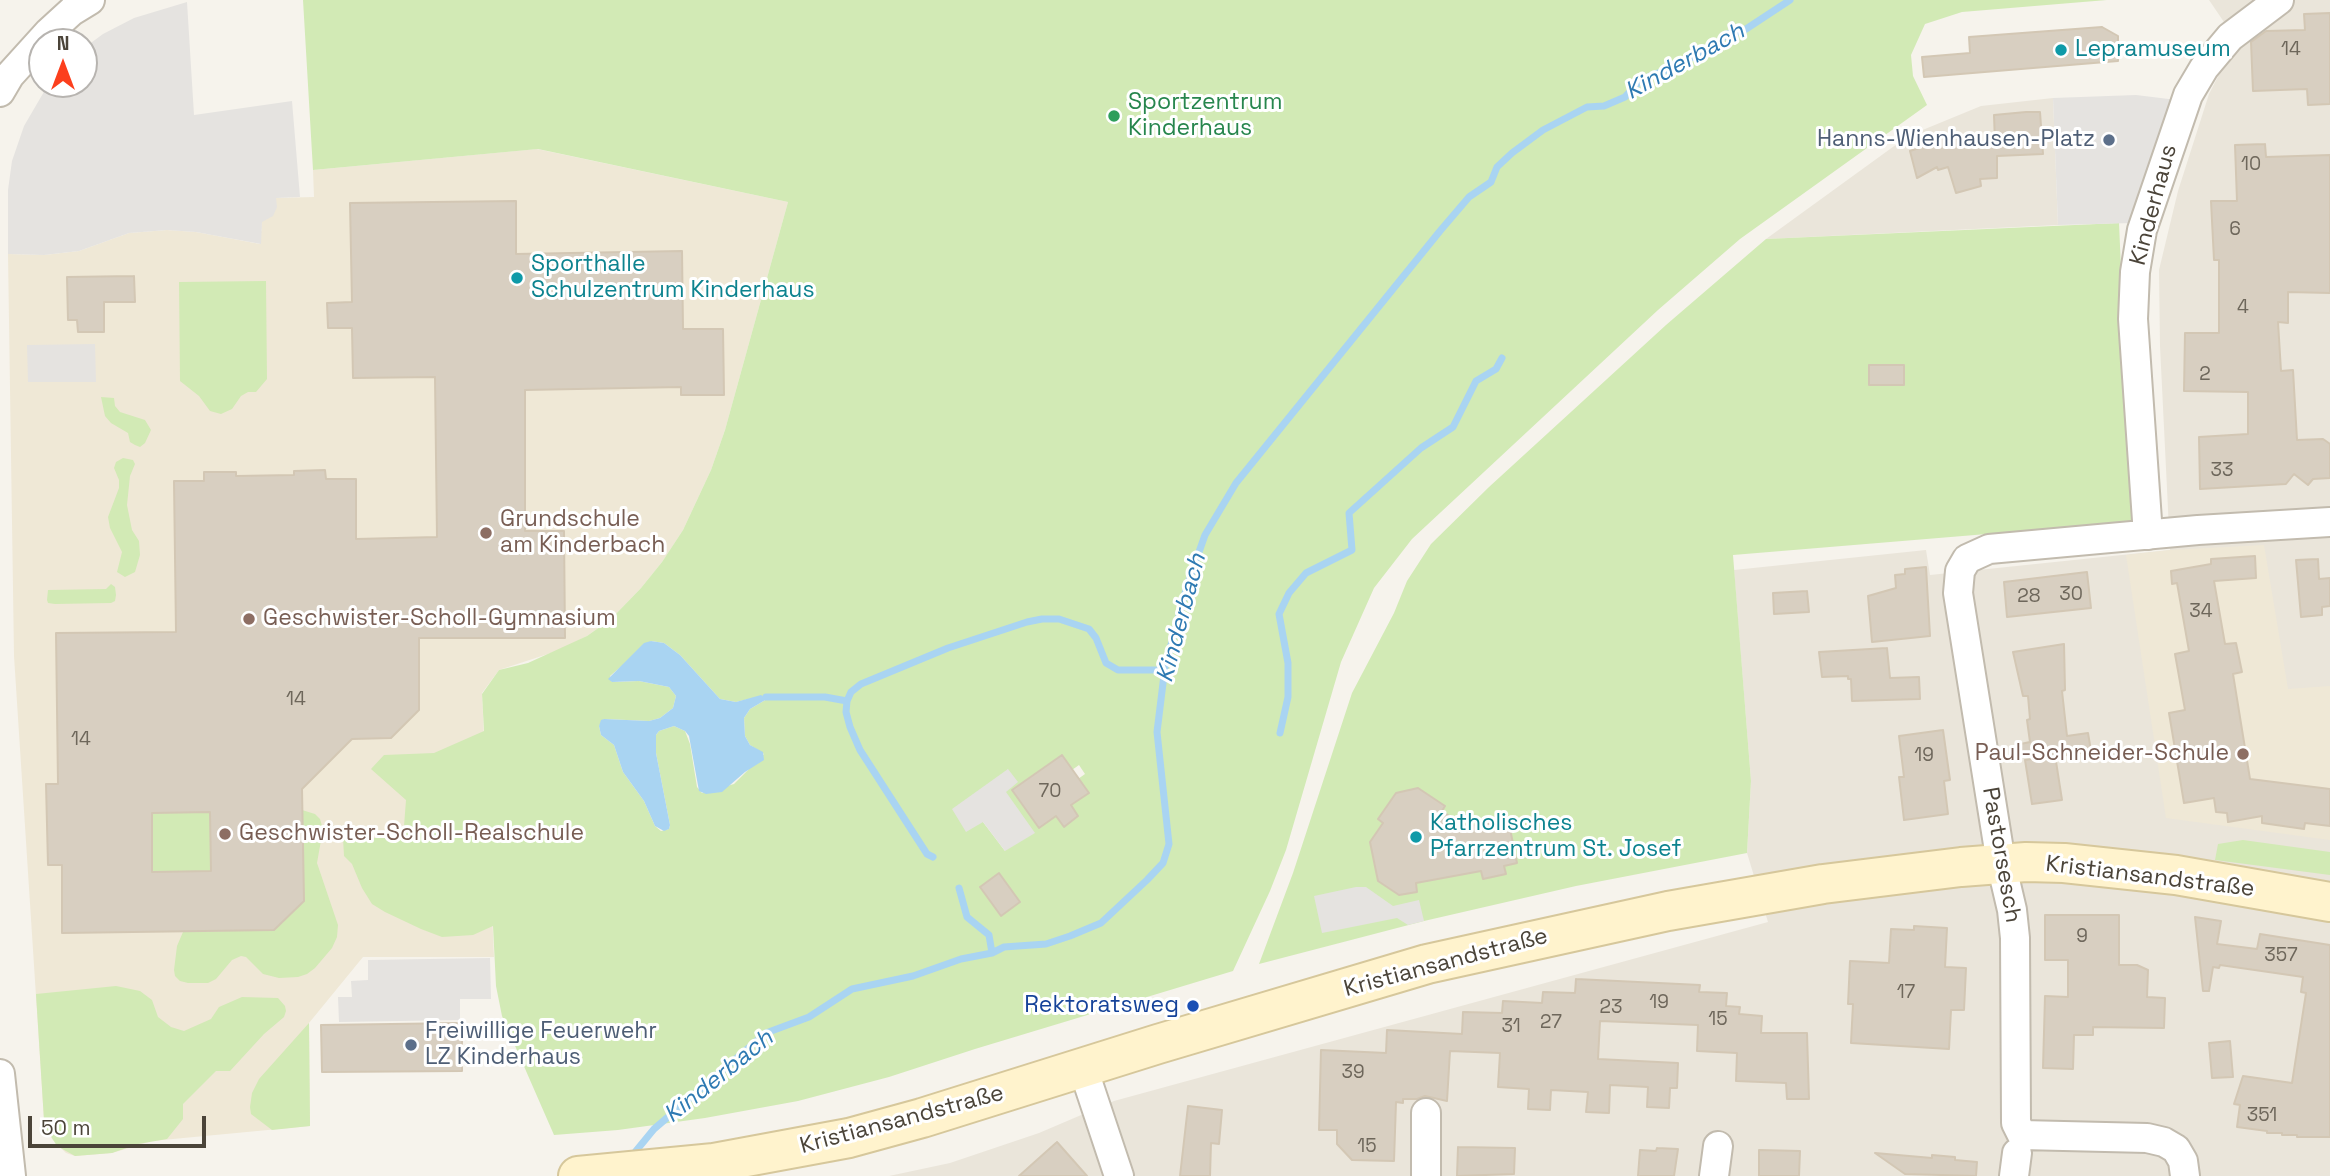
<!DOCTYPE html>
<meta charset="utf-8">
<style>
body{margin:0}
#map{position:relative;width:2330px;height:1176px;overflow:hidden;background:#f6f3ec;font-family:"Space Grotesk",sans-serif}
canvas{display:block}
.north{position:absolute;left:28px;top:28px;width:70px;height:70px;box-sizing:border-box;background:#fff;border:2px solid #b7b4b0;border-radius:50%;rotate:0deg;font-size:19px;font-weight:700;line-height:28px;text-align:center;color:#4b4439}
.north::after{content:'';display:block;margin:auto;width:24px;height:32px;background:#fc3f1d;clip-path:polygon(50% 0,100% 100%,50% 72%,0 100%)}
.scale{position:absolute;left:28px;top:1116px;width:178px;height:32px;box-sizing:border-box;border:4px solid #4b4439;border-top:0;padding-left:9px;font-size:21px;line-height:24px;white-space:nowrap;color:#4b4439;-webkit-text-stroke:5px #fff;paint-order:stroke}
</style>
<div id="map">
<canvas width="2330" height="1176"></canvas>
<div class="north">N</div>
<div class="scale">50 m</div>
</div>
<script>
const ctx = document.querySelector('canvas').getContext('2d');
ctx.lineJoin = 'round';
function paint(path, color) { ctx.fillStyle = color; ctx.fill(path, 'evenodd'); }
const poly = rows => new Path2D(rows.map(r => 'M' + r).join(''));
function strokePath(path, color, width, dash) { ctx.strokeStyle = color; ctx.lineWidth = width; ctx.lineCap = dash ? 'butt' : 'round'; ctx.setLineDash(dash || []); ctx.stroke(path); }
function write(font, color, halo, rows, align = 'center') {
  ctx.font = font + ' "Space Grotesk",sans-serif'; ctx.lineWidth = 6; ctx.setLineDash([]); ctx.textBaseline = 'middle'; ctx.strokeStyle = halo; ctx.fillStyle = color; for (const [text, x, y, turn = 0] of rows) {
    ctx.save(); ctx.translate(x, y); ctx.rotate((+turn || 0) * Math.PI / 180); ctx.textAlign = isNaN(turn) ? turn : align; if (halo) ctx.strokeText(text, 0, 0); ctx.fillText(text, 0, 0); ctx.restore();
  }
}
const residential = poly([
 [2209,0,2330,0,2330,1176,889,1176,950,1163,1039,1133,1114,1101,1768,922,1747,853,1751,781,1734,570,1926,550,1930,575,2170,550,2160,346,2159,270,2178,191,2209,94,2229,55,2239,44],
 [2053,98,2058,225,1766,239,1908,136,1981,106]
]);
const education = poly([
 [537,149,788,202,725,430,711,470,683,530,662,562,641,588,611,619,587,636,560,650,499,670,482,693,494,957,363,957,309,1023,310,1126,152,1141,112,1153,75,1156,66,1153,52,1139,44,1120,14,656,8,254,44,255,79,251,129,233,167,230,196,232,260,244,262,221,276,198,314,197,313,170],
 [2264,545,2288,689,2330,686,2330,840,2166,818,2126,555,2170,550]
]);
const green = poly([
 [303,0,2107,0,1962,12,1925,24,1911,55,1913,76,1927,105,1740,239,1658,310,1412,539,1374,588,1341,662,1286,850,1270,891,1233,971,975,1049,889,1077,798,1101,705,1118,618,1130,554,1135,502,1016,496,986,493,926,473,935,442,937,421,929,385,912,372,904,362,888,352,864,344,856,343,838,390,838,404,826,406,800,371,769,384,755,434,753,484,731,482,694,499,670,528,663,587,636,611,619,641,588,662,562,683,530,711,470,725,430,788,202,538,149,313,170],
 [651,641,664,643,680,655,720,699,736,702,761,696,767,699,750,709,744,718,745,736,750,745,764,754,734,784,702,793,697,787,690,744,685,731,674,726,659,731,656,735,656,753,670,825,669,829,661,831,655,826,644,801,623,772,614,745,601,735,599,726,604,719,649,721,660,718,673,708,676,696,669,687,639,681,612,682,610,676],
 [1062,756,1072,770,1079,765,1085,774,1078,779,1088,793,1071,805,1078,816,1064,826,1056,816,1039,828,1012,790],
 [1008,769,1005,792,1005,851,983,822],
 [2119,223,2132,522,1733,555,1751,781,1747,853,1576,886,1424,921,1259,964,1293,873,1352,693,1394,613,1407,581,1431,544,1489,487,1666,325,1766,239],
 [266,281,267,379,256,392,248,392,241,396,232,409,221,414,210,411,199,396,180,381,179,282],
 [101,397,114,398,115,406,120,412,145,420,151,430,145,443,140,447,135,445,130,442,128,433,111,423,105,416],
 [123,458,133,460,135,464,130,476,127,505,132,530,139,541,140,555,135,572,125,577,117,572,122,552,110,528,108,517,119,488,119,480,114,468,116,462],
 [111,584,115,587,116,595,115,601,111,603,55,604,48,603,47,600,48,590,106,589],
 [302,810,315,814,320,819,323,829,317,863,338,925,337,937,332,948,315,968,307,974,298,977,279,978,263,974,246,957,241,956,232,960,216,979,208,983,188,983,180,981,175,976,174,970,177,946,183,932,274,930,304,901],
 [210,812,211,871,152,872,152,813],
 [2243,840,2330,852,2330,875,2215,860,2218,844],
 [116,986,140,991,152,1000,158,1017,171,1027,184,1031,211,1019,219,1007,242,997,278,998,285,1006,286,1011,284,1017,264,1034,230,1071,216,1071,183,1104,183,1119,167,1139,138,1144,112,1153,75,1156,57,1146,47,1130,44,1120,36,994],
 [309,1023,310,1126,272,1130,251,1114,250,1107,252,1093,259,1079]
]);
const parking = poly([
 [187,2,194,115,292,101,300,197,276,198,277,207,273,216,262,222,261,244,196,232,167,230,129,233,79,251,44,255,8,254,8,190,12,161,24,126,45,90,49,84,84,84,84,48,103,34,134,18],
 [2136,95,2177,100,2133,223,2058,225,2053,98],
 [95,344,96,382,28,382,27,345],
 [1008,769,1018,782,1006,792,1035,833,1005,851,983,822,966,832,952,809],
 [1356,887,1366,887,1393,906,1419,900,1424,921,1408,925,1397,918,1322,933,1314,896],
 [490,958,491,999,460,999,460,1020,339,1022,338,997,352,997,351,981,368,980,368,960]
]);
const water = poly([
 [651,641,664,643,680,655,720,699,736,702,761,695,767,699,750,709,744,718,745,736,750,745,763,752,764,760,745,772,722,792,706,794,699,791,689,736,685,731,674,726,659,731,656,735,656,753,670,825,669,829,664,831,655,826,644,801,623,772,614,745,601,735,599,726,601,720,604,719,649,721,660,718,673,708,676,696,669,687,639,681,612,682,608,679,644,643]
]);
const stream = poly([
 [766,697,825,697,847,701],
 [1280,733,1288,697,1288,663,1279,614,1289,593,1306,573,1352,550,1349,513,1421,448,1453,427,1476,381,1496,369,1502,358],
 [933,857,927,854,860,750,850,727,846,712,847,701,851,692,861,684,948,648,1027,622,1042,619,1059,619,1089,629,1096,638,1106,663,1118,670,1164,670],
 [959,888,967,917,989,935,992,953],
 [631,1157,654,1129,766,1033,809,1017,852,989,913,976,961,959,992,953,1004,947,1046,944,1070,936,1101,923,1147,880,1163,863,1169,844,1157,732,1165,667,1187,586,1205,535,1236,483,1440,231,1469,197,1491,182,1497,167,1512,153,1543,130,1587,107,1604,106,1625,97,1639,82,1652,75,1670,69,1690,58,1707,54,1727,34,1743,31,1790,0]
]);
const building = poly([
 [2330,13,2330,104,2308,105,2307,89,2253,91,2251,42,2266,31,2305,30,2304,14,2330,13],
 [2102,27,2118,36,2118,61,1924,77,1922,57,1970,53,1969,37,2102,27],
 [2026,112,2040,112,2043,154,1997,156,1997,178,1980,179,1981,186,1956,193,1948,167,1938,170,1937,167,1917,178,1910,151,1931,144,1932,140,1956,136,1959,145,1995,143,1994,115,2026,112],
 [2265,144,2266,157,2330,155,2330,293,2288,292,2288,323,2278,322,2281,371,2293,370,2297,440,2323,439,2330,444,2330,478,2313,479,2308,485,2294,474,2286,484,2200,489,2199,437,2248,434,2248,392,2184,391,2185,333,2219,333,2219,260,2214,260,2211,201,2237,201,2235,145,2265,144],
 [516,201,516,254,682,251,683,329,723,329,724,395,681,395,681,387,525,390,525,531,564,531,565,638,419,638,419,710,391,738,352,739,302,789,304,901,274,930,62,933,62,865,48,865,46,784,58,784,56,633,176,632,174,481,204,481,204,472,236,472,236,476,294,475,294,471,325,470,326,479,356,479,356,539,437,537,435,377,353,378,352,328,328,328,327,303,352,302,350,203,516,201],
 [210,812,211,871,152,872,152,813,210,812],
 [134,276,135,302,104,302,104,332,78,332,77,320,68,320,67,277,134,276],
 [1869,365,1904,365,1904,385,1869,385,1869,365],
 [2255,556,2256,578,2214,581,2225,644,2236,643,2242,672,2233,674,2250,779,2330,789,2330,826,2305,823,2304,829,2262,823,2262,816,2228,822,2227,813,2216,812,2214,798,2184,803,2169,713,2185,710,2175,654,2189,651,2177,583,2172,584,2171,571,2211,564,2211,559,2255,556],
 [2318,559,2319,579,2330,578,2330,606,2322,607,2322,615,2301,617,2296,560,2318,559],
 [1926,567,1930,636,1872,642,1868,596,1896,588,1895,575,1905,574,1905,569,1926,567],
 [2087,572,2091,608,2007,617,2004,582,2087,572],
 [1807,591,1809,612,1774,614,1773,593,1807,591],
 [2064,644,2065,690,2062,691,2067,736,2088,733,2091,751,2070,755,2055,755,2062,800,2032,804,2025,760,2032,759,2032,755,2017,755,2016,745,2030,742,2027,720,2030,719,2028,696,2023,696,2013,652,2064,644],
 [1887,648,1890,678,1919,677,1920,699,1852,701,1851,679,1848,679,1848,676,1822,677,1819,652,1887,648],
 [1943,730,1950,780,1944,781,1948,814,1904,820,1899,777,1904,777,1899,736,1943,730],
 [1062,755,1089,793,1071,805,1078,816,1064,827,1056,816,1039,828,1012,790,1062,755],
 [1418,788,1445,806,1442,811,1465,827,1508,819,1517,863,1504,866,1506,874,1483,879,1481,871,1416,883,1417,892,1399,895,1378,881,1370,842,1383,823,1378,819,1396,793,1418,788],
 [999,873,1020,902,1001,916,980,887,999,873],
 [2045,915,2119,915,2119,965,2137,965,2148,970,2147,997,2165,998,2164,1028,2093,1027,2093,1035,2074,1035,2073,1069,2043,1068,2045,996,2068,997,2068,960,2045,960,2045,915],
 [2195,917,2221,921,2217,944,2257,949,2260,934,2330,945,2330,1137,2297,1137,2297,1135,2282,1135,2282,1133,2267,1133,2267,1131,2237,1127,2240,1105,2234,1104,2243,1076,2292,1083,2306,993,2301,992,2303,977,2220,965,2219,968,2213,967,2209,991,2203,991,2195,917],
 [1914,926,1947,928,1945,967,1966,968,1964,1010,1951,1010,1949,1049,1851,1043,1853,1004,1848,1004,1850,961,1889,963,1891,929,1914,930,1914,926],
 [1576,979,1700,985,1699,992,1727,993,1726,1006,1740,1007,1739,1014,1762,1016,1761,1033,1807,1033,1809,1099,1787,1099,1786,1083,1736,1081,1737,1053,1697,1051,1698,1025,1600,1021,1598,1059,1678,1063,1677,1088,1670,1088,1669,1108,1647,1107,1648,1087,1610,1085,1609,1113,1586,1112,1588,1092,1551,1090,1550,1110,1528,1109,1529,1089,1498,1087,1500,1053,1450,1051,1447,1101,1425,1096,1417,1099,1403,1099,1403,1103,1396,1102,1394,1161,1352,1160,1337,1144,1337,1130,1319,1130,1321,1050,1386,1053,1387,1030,1462,1034,1463,1012,1502,1013,1503,1001,1542,1003,1543,992,1575,993,1576,979],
 [462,1023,462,1071,322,1072,321,1025,462,1023],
 [2230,1041,2233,1077,2212,1078,2209,1043,2230,1041],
 [1188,1106,1222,1110,1219,1144,1211,1143,1210,1176,1180,1176,1188,1106],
 [1057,1142,1087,1176,1019,1176,1057,1142],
 [1458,1147,1515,1148,1514,1174,1457,1176,1458,1147],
 [1657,1148,1678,1149,1674,1176,1638,1176,1640,1150,1656,1151,1657,1148],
 [1759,1150,1800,1151,1799,1176,1759,1176,1759,1150],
 [1875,1153,1932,1158,1932,1155,1955,1157,1955,1160,1977,1162,1976,1176,1905,1174,1875,1153]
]);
const street = poly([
 [0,92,10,75,49,32,72,11,90,0],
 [2148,535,2133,319,2135,272,2142,230,2188,95,2204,68,2230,37,2279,0],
 [1083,1068,1119,1176],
 [0,1074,11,1176],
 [1426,1113,1426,1176],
 [2022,1135,2016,1123,2015,938,2012,910,2001,863,1958,593,1960,571,1967,559,1989,549,2198,530,2330,522],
 [2022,1135,2147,1138,2164,1142,2176,1149,2183,1161,2185,1176],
 [1714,1176,1718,1146],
 [2014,1176,2017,1153]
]);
const secondary = poly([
 [578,1176,714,1163,849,1138,922,1118,1158,1044,1427,964,1668,911,1823,884,1961,867,2026,862,2064,863,2176,875,2330,902]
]);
const markers = [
 [2061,50,7,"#0f9aa8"],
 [1114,116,7,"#2e9e5b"],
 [2109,140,7,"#5c6f8a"],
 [517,278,7,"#0f9aa8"],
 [486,533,7,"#8d6e63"],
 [249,619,7,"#8d6e63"],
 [2243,754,7,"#8d6e63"],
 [225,834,7,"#8d6e63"],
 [1416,837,7,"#0f9aa8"],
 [1193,1006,7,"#1a4fb4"],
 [411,1045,7,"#5c6f8a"]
];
const numberNames = [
 ["14",2291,50],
 ["10",2251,165],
 ["6",2235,230],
 ["4",2243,308],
 ["2",2205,375],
 ["33",2222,471],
 ["30",2071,595],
 ["28",2029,597],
 ["34",2201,612],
 ["14",296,700],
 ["14",81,740],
 ["19",1924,756],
 ["70",1050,792],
 ["9",2082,937],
 ["357",2281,956],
 ["17",1906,993],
 ["19",1659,1003],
 ["23",1611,1008],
 ["15",1718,1020],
 ["27",1551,1023],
 ["31",1511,1027],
 ["39",1353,1073],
 ["351",2262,1116],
 ["15",1367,1147]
];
const cultureNames = [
 ["Lepramuseum",2075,50],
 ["Sporthalle",531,265],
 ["Schulzentrum Kinderhaus",531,291],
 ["Katholisches",1430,824],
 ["Pfarrzentrum St. Josef",1430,850]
];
const leisureNames = [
 ["Sportzentrum",1128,103],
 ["Kinderhaus",1128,129]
];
const serviceNames = [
 ["Hanns-Wienhausen-Platz",2095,140],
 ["Freiwillige Feuerwehr",425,1032,"left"],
 ["LZ Kinderhaus",425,1058,"left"]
];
const streetNames = [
 ["Kinderhaus",2154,205,-75],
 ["Pastorsesch",2001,855,80],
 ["Kristiansandstraße",2150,877,7],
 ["Kristiansandstraße",1446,963,-15],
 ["Kristiansandstraße",902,1120,-15]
];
const educationNames = [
 ["Grundschule",500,520],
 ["am Kinderbach",500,546],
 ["Geschwister-Scholl-Gymnasium",263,619],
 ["Paul-Schneider-Schule",2229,754,"right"],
 ["Geschwister-Scholl-Realschule",239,834]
];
const transitNames = [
 ["Rektoratsweg",1179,1006]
];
const waterNames = [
 ["Kinderbach",1685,62,-29],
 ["Kinderbach",1182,618,-75],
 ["Kinderbach",719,1077,-39]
];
paint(residential, '#eae5da');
paint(education, '#efe8d6');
paint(green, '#d2eab5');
paint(parking, '#e5e3e0');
paint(water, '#a9d4f2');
strokePath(stream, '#a9d4f2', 7);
paint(building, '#d8cfc1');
strokePath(building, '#d3c7b4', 2);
strokePath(street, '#c2bbae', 32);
strokePath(secondary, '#d6c79b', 42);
strokePath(street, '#fff', 28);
strokePath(secondary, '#fff3cd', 38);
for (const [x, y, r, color] of markers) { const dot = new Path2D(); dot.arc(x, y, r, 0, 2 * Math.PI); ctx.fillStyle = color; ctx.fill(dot); strokePath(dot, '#fff', 2.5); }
write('19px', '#6e675b', null, numberNames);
write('23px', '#0d838f', '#fff', cultureNames, 'left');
write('23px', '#27864d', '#fff', leisureNames, 'left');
write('23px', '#4e5e75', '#fff', serviceNames, 'right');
write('23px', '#4b4439', '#fff', streetNames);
write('23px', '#785e54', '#fff', educationNames, 'left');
write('23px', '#164399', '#fff', transitNames, 'right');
write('italic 24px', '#2e7ab2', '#fff', waterNames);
</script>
